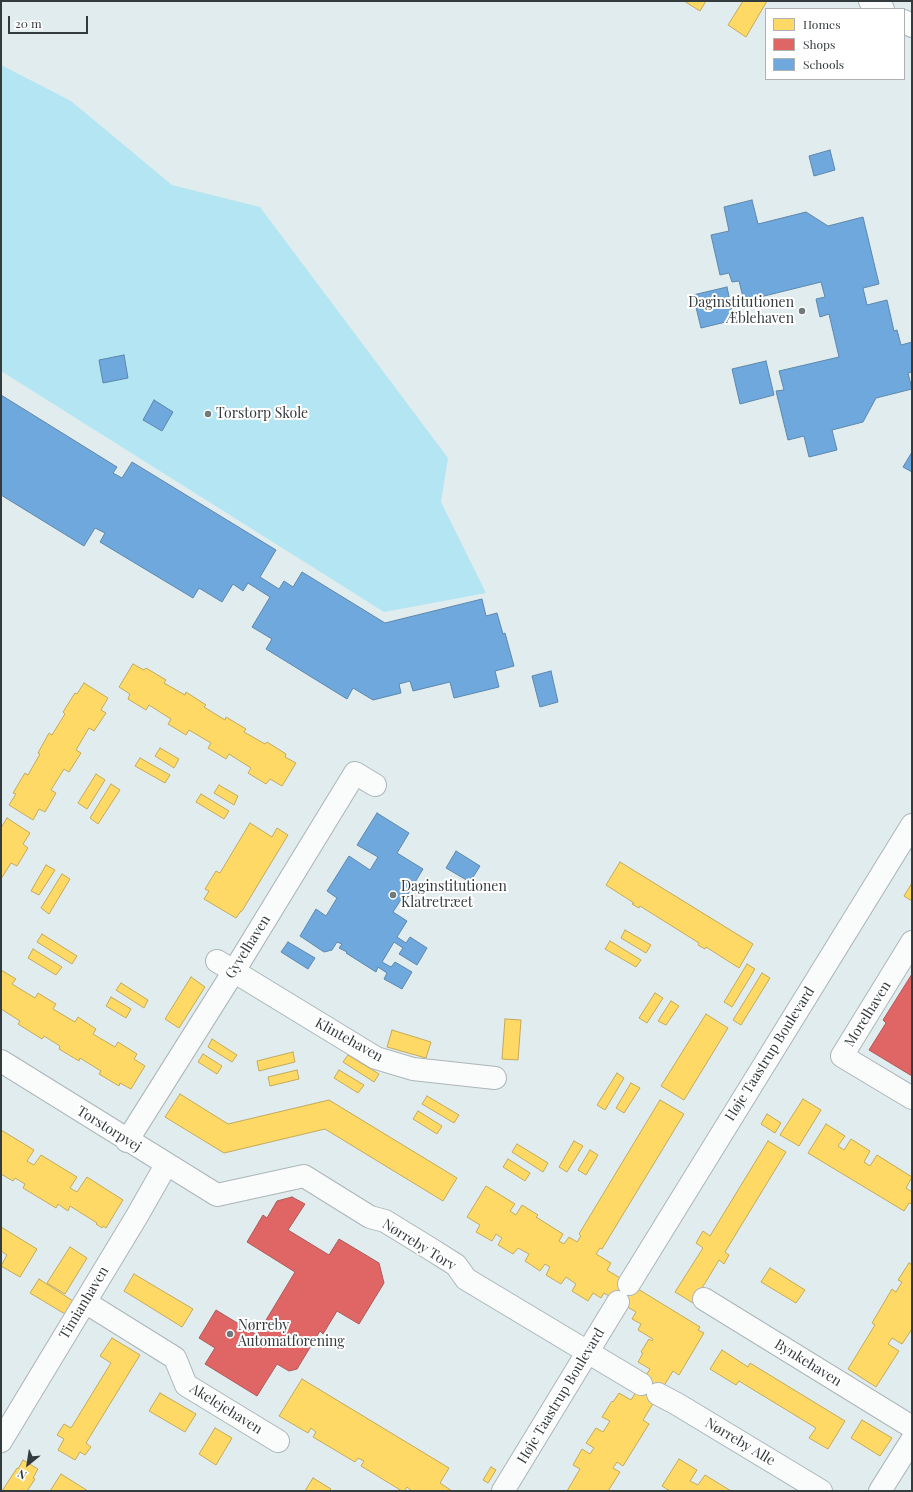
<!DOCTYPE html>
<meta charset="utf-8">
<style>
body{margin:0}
#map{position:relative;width:913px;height:1492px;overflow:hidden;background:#e1ecee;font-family:"Playfair Display",serif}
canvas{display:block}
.frame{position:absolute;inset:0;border:2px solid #343b3d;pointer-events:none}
.legend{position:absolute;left:765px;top:8px;width:140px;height:72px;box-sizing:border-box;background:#fff;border:1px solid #aeb1b1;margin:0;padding:5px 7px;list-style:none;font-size:12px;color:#343b3d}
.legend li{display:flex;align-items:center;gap:8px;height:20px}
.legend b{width:20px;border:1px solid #aeb1b1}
.north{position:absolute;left:8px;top:1444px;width:40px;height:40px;-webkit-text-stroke:3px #fff;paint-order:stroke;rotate:210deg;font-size:11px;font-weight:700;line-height:16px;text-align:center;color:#343b3d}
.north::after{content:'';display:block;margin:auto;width:14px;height:18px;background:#343b3d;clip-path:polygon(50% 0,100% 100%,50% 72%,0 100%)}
.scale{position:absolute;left:8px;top:16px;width:80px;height:18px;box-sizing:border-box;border:2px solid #343b3d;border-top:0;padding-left:5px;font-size:12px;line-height:14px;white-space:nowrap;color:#343b3d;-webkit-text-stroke:3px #fff;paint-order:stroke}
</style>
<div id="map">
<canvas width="913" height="1492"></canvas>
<div class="frame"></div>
<ul class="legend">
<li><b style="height:11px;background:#ffd966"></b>Homes</li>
<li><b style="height:11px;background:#e06666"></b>Shops</li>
<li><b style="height:11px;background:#6fa8dc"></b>Schools</li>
</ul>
<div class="north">N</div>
<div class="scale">20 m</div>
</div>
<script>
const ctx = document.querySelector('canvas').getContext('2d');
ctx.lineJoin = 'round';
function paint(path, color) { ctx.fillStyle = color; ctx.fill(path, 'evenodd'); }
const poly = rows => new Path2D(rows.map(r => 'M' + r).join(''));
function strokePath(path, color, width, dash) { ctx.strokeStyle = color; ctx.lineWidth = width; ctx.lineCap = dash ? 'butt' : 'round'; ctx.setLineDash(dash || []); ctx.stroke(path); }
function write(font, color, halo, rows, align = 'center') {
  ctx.font = font + ' "Playfair Display",serif'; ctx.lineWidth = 4; ctx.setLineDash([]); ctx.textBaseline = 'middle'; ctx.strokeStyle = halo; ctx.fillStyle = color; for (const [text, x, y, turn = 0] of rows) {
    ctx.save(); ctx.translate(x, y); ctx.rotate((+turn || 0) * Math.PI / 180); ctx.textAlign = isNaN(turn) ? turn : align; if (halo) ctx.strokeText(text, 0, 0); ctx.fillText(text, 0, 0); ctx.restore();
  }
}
const green = poly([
 [1,65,71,101,172,185,260,207,448,458,441,502,486,593,384,612,1,371]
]);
const homes = poly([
 [684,1,706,1,700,11,684,1],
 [743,1,767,1,746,37,728,25,743,1],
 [133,664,144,670,146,668,166,680,164,683,185,695,186,692,206,705,204,707,225,720,226,717,246,729,244,732,265,744,267,742,286,754,285,757,296,763,282,786,270,779,266,784,248,773,251,768,229,754,226,759,208,748,211,743,189,730,186,735,168,724,171,719,149,705,146,710,128,699,130,694,119,687,133,664],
 [84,683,108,698,101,710,106,713,94,731,89,728,76,750,81,753,69,772,64,769,51,790,56,793,45,812,39,809,33,820,9,805,16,794,13,793,25,773,28,775,40,754,38,753,49,733,52,735,65,714,63,712,75,693,77,694,84,683],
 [160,748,179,759,174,768,155,756,160,748],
 [140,758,170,775,165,783,135,766,140,758],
 [96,774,105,780,87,809,78,803,96,774],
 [111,784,120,790,98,824,90,818,111,784],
 [219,785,238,796,234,805,214,793,219,785],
 [201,794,229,811,224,819,196,802,201,794],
 [7,818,30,833,23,844,28,848,17,866,11,863,1,879,1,828,7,818],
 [250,823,272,837,277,828,288,835,242,911,241,911,236,918,204,899,209,891,205,889,216,871,220,873,250,823],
 [620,862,753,944,739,968,706,947,705,949,698,945,699,943,640,906,639,908,632,904,634,903,606,885,620,862],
 [46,865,55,870,39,895,31,891,46,865],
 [62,874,70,879,49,914,41,908,62,874],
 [912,883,912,901,904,896,912,883],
 [625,930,651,945,646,953,621,938,625,930],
 [42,934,77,956,72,964,37,942,42,934],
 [610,941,641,960,636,967,605,949,610,941],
 [33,949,62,967,56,975,28,958,33,949],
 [747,964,755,969,732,1007,724,1002,747,964],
 [1,970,16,979,12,984,35,998,38,993,56,1004,53,1009,75,1022,78,1017,96,1029,93,1034,115,1047,118,1042,137,1054,134,1059,145,1066,131,1089,120,1083,119,1086,99,1074,101,1071,80,1058,79,1061,59,1049,60,1046,44,1036,42,1039,18,1024,20,1021,1,1009,1,970],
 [762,973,770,978,741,1025,733,1020,762,973],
 [191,977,205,987,179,1028,165,1019,191,977],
 [121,983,148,1000,144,1008,116,990,121,983],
 [655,993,663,998,647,1023,639,1018,655,993],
 [111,997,131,1009,126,1018,106,1006,111,997],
 [671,1001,679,1006,666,1025,658,1021,671,1001],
 [706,1014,728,1028,684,1100,661,1086,706,1014],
 [505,1019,521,1020,518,1060,502,1059,505,1019],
 [392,1030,431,1042,426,1058,387,1047,392,1030],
 [212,1039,237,1055,232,1062,208,1047,212,1039],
 [293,1052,295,1062,259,1071,257,1061,293,1052],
 [203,1054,222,1066,217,1074,198,1062,203,1054],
 [348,1055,379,1074,374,1082,343,1062,348,1055],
 [297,1070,299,1079,270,1086,268,1077,297,1070],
 [339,1070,364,1085,358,1093,334,1078,339,1070],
 [617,1073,624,1078,605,1110,597,1105,617,1073],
 [631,1083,640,1088,624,1113,616,1108,631,1083],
 [180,1094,228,1124,329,1100,457,1178,443,1201,325,1129,224,1153,165,1117,180,1094],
 [427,1096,459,1115,454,1123,422,1104,427,1096],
 [803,1099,821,1110,799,1146,780,1135,803,1099],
 [660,1100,684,1114,602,1249,600,1248,596,1254,611,1263,607,1270,700,1327,698,1330,704,1333,679,1375,673,1371,643,1420,649,1424,623,1466,617,1462,613,1468,620,1472,608,1491,567,1491,580,1469,573,1465,582,1449,590,1454,594,1448,586,1443,596,1428,603,1432,610,1421,602,1417,612,1401,613,1402,619,1393,631,1400,650,1369,638,1362,643,1353,641,1352,649,1339,652,1341,653,1339,638,1330,641,1324,632,1319,636,1312,604,1293,601,1298,593,1293,588,1301,572,1291,576,1284,566,1277,561,1284,546,1275,550,1267,545,1264,540,1271,525,1261,529,1254,518,1248,513,1254,498,1245,502,1238,496,1234,492,1241,476,1232,480,1225,467,1217,486,1186,515,1204,510,1211,516,1215,522,1205,538,1215,536,1217,563,1234,559,1241,564,1244,569,1237,577,1242,581,1236,579,1234,660,1100],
 [418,1111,442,1126,437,1134,413,1119,418,1111],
 [767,1114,781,1123,775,1133,761,1124,767,1114],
 [826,1124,845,1136,838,1146,844,1150,851,1139,870,1151,864,1162,870,1166,877,1155,912,1177,906,1188,912,1192,912,1204,909,1203,904,1211,808,1153,826,1124],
 [1,1130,34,1150,27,1161,34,1165,41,1155,77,1177,70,1188,77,1192,87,1177,123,1200,106,1228,103,1226,102,1228,96,1224,97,1223,70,1206,68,1211,58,1204,56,1208,23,1188,25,1184,15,1178,13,1181,1,1174,1,1130],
 [574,1141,583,1146,567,1172,559,1167,574,1141],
 [768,1141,786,1152,725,1252,729,1255,724,1264,719,1260,693,1303,675,1292,703,1248,696,1243,703,1231,710,1236,768,1141],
 [517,1144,548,1163,543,1172,512,1152,517,1144],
 [590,1150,598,1155,586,1175,578,1170,590,1150],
 [508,1159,530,1173,525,1181,503,1167,508,1159],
 [1,1227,37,1249,20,1277,1,1266,7,1255,1,1251,1,1227],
 [70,1247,87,1258,65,1294,47,1283,70,1247],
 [909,1263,912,1265,912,1329,902,1344,892,1338,888,1344,899,1351,876,1387,848,1369,875,1325,872,1323,892,1289,896,1292,902,1282,898,1280,909,1263],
 [770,1268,805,1290,796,1303,761,1282,770,1268],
 [134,1274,193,1309,182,1327,124,1291,134,1274],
 [39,1279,73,1301,65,1314,30,1293,39,1279],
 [112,1338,140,1355,86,1443,91,1447,85,1455,80,1452,75,1460,58,1450,64,1439,57,1435,64,1424,71,1428,111,1363,100,1356,112,1338],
 [722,1350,748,1367,750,1363,845,1421,828,1449,809,1438,816,1428,739,1381,736,1385,710,1369,722,1350],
 [302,1379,449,1468,440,1483,452,1491,412,1491,407,1487,404,1491,402,1491,361,1466,364,1461,358,1458,355,1462,313,1437,316,1432,311,1428,308,1433,279,1416,302,1379],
 [160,1393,196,1414,185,1432,149,1411,160,1393],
 [862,1420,892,1438,880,1456,851,1438,862,1420],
 [215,1428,232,1438,216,1465,199,1454,215,1428],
 [679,1459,697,1470,690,1481,698,1485,705,1475,731,1491,670,1491,662,1486,679,1459],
 [23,1460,38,1469,33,1478,35,1479,27,1491,2,1491,17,1468,18,1469,23,1460],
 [491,1467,496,1470,488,1483,483,1480,491,1467],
 [61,1474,88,1491,50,1491,61,1474],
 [313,1478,331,1489,329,1491,305,1491,313,1478]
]);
const shops = poly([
 [912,974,912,1076,869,1050,886,1023,883,1020,912,974],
 [292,1197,305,1204,288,1230,329,1255,339,1239,379,1263,384,1283,359,1324,337,1311,323,1334,320,1331,297,1369,289,1371,277,1364,257,1396,205,1364,215,1348,199,1338,216,1310,257,1335,295,1272,247,1242,263,1215,267,1218,277,1201,292,1197]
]);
const schools = poly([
 [830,150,835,170,814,176,809,156,830,150],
 [752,200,758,224,806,212,828,226,863,217,879,284,863,288,867,305,887,300,894,331,897,330,901,345,912,342,912,372,908,373,912,389,876,398,863,422,832,430,837,450,809,457,804,436,788,440,776,391,784,390,779,371,839,357,829,314,820,317,816,299,825,297,821,282,744,301,739,281,732,282,729,273,720,275,711,235,729,231,724,207,752,200],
 [727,287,734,320,701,328,693,295,727,287],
 [124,355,128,378,103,383,99,360,124,355],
 [766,361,774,395,740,404,732,369,766,361],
 [1,395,117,467,113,473,122,478,132,462,276,550,260,577,279,589,284,581,293,587,302,572,385,623,482,599,486,616,497,613,503,634,505,633,514,666,495,671,499,687,454,698,450,682,413,691,410,681,399,684,401,693,373,700,353,688,347,699,266,649,272,639,252,627,270,597,248,583,243,591,233,584,222,602,199,588,193,598,100,542,105,533,95,528,84,546,1,495,1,395],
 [154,400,173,412,162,431,143,420,154,400],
 [912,452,912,472,903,467,912,452],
 [551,671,558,702,540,707,532,676,551,671],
 [377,813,409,833,397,853,423,869,405,899,402,898,393,912,407,921,397,937,406,943,410,937,427,948,417,965,399,954,403,948,394,942,382,962,391,967,395,962,412,972,402,989,384,979,387,973,378,967,376,972,346,953,347,952,339,948,342,944,337,942,332,950,324,952,300,936,316,909,326,916,337,898,327,891,349,856,370,870,378,857,357,845,377,813],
 [456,851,480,866,470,882,446,868,456,851],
 [288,942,315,958,308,969,281,952,288,942]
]);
const street = poly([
 [870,1,883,9],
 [904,21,912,26],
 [912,942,842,1056,912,1098],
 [217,961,376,1058,413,1069,495,1078],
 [1,1061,217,1195,304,1176,370,1217,385,1221,429,1248,456,1265,466,1279,641,1384],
 [127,1141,234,971,355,773,375,785],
 [629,1284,912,825],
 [704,1299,912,1427],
 [85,1302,175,1358,186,1385,278,1441],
 [658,1394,677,1404,821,1491],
 [1,1441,137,1216,166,1165],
 [503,1491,618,1302],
 [880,1491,912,1440]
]);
const markers = [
 [802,311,4,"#71797b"],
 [208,414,4,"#71797b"],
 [393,895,4,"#71797b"],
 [230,1334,4,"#71797b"]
];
const poiNames = [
 ["Daginstitutionen",794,303,"right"],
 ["Æblehaven",794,319,"right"],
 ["Torstorp Skole",216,414],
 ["Daginstitutionen",401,887],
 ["Klatretræet",401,903],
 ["Nørreby",238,1326],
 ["Automatforening",238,1342]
];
const streetNames = [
 ["Gyvelhaven",248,947,-58],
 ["Morelhaven",868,1014,-58],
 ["Klintehaven",349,1040,29],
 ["Høje Taastrup Boulevard",770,1054,-58],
 ["Torstorpvej",109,1129,32],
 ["Nørreby Torv",419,1245,32],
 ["Timianhaven",84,1303,-59],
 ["Bynkehaven",808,1363,32],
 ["Høje Taastrup Boulevard",561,1396,-59],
 ["Akelejehaven",226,1409,32],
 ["Nørreby Alle",740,1442,31]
];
paint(green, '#b3e6f2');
paint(homes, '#ffd966');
strokePath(homes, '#c2aa5a', 1);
paint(shops, '#e06666');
strokePath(shops, '#ac595a', 1);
paint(schools, '#6fa8dc');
strokePath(schools, '#5d87ac', 1);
strokePath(street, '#acb5b7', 24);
strokePath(street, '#fafcfc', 22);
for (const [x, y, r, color] of markers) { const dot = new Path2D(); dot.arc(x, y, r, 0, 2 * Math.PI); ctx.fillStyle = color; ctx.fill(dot); strokePath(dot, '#fff', 1.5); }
write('14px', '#343b3d', '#fff', poiNames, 'left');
write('14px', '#343b3d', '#fff', streetNames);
</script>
